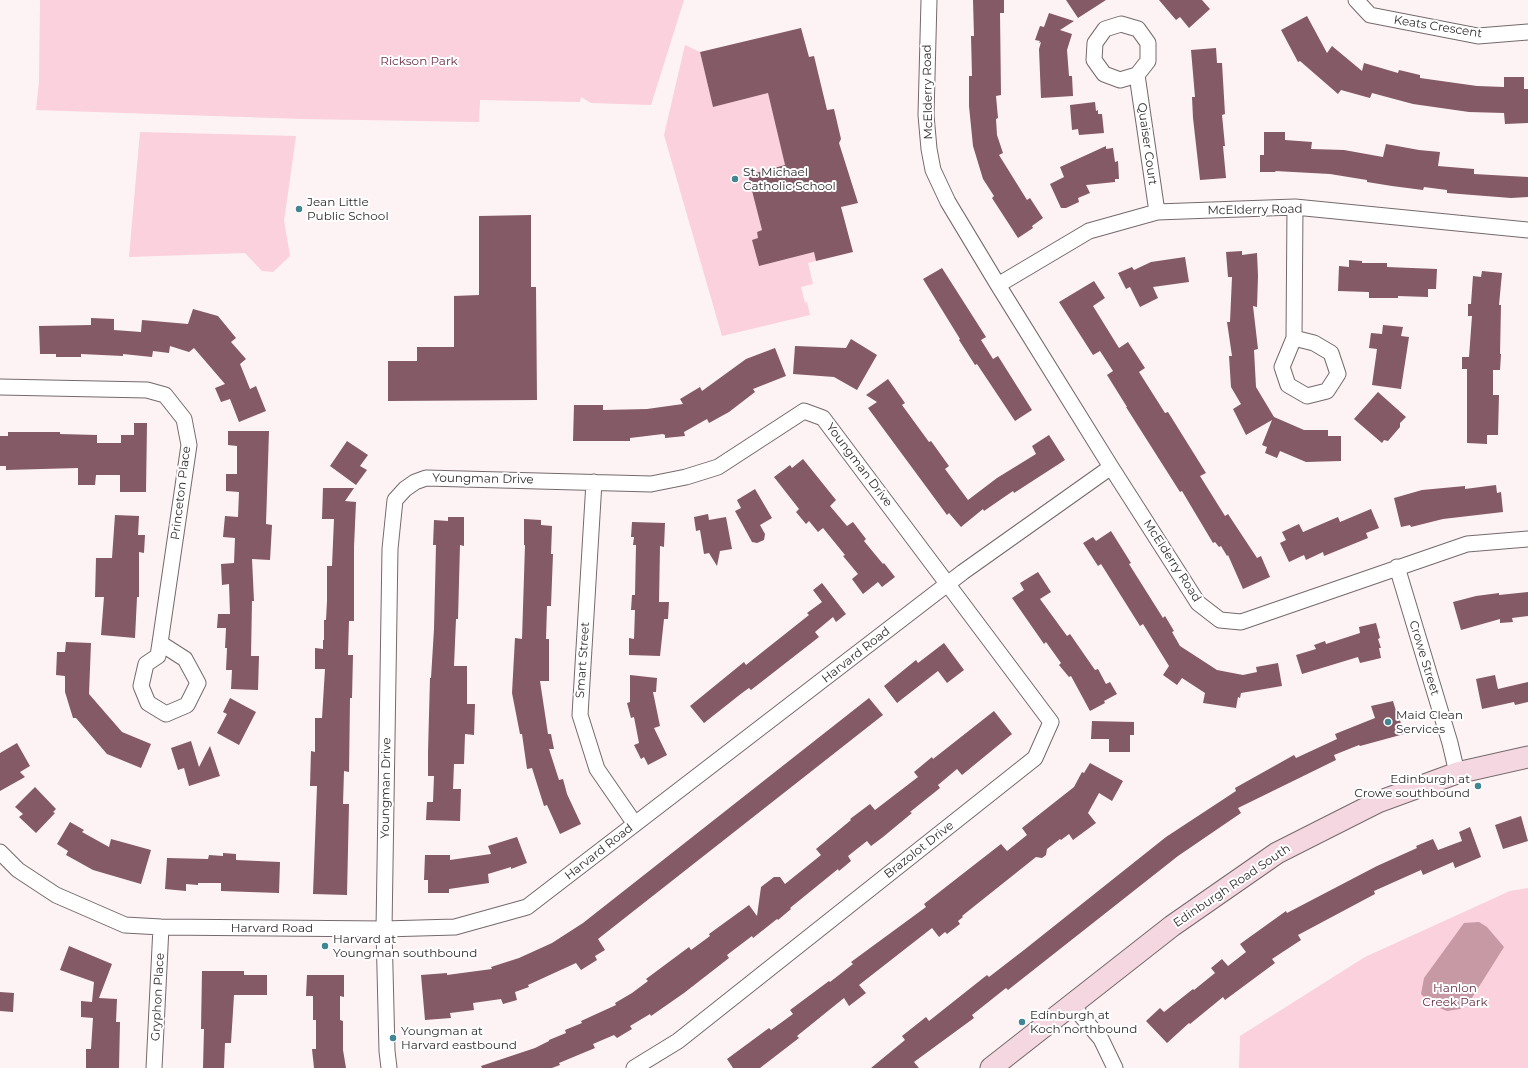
<!DOCTYPE html>
<style>
body{margin:0}
canvas{display:block;background:#fdf2f4}
</style>
<canvas width="1528" height="1068"></canvas>
<script>
const ctx = document.querySelector('canvas').getContext('2d');
ctx.lineJoin = 'round';
function paint(path, color) { ctx.fillStyle = color; ctx.fill(path, 'evenodd'); }
const poly = rows => new Path2D(rows.map(r => 'M' + r).join(''));
function strokePath(path, color, width, dash) { ctx.strokeStyle = color; ctx.lineWidth = width; ctx.lineCap = dash ? 'butt' : 'round'; ctx.setLineDash(dash || []); ctx.stroke(path); }
function write(font, color, halo, rows, align = 'center') {
  ctx.font = font + ' Montserrat,sans-serif'; ctx.lineWidth = 4; ctx.setLineDash([]); ctx.textBaseline = 'middle'; ctx.strokeStyle = halo; ctx.fillStyle = color; for (const [text, x, y, turn = 0] of rows) {
    ctx.save(); ctx.translate(x, y); ctx.rotate((+turn || 0) * Math.PI / 180); ctx.textAlign = isNaN(turn) ? turn : align; if (halo) ctx.strokeText(text, 0, 0); ctx.fillText(text, 0, 0); ctx.restore();
  }
}
const green = poly([
 [40,0,684,0,651,105,591,103,581,97,580,102,480,100,479,122,303,119,36,110,39,82],
 [685,45,700,52,713,107,768,93,785,165,749,175,762,230,757,232,758,238,753,240,759,266,814,252,816,261,808,263,813,284,801,287,805,303,807,302,810,315,722,336,664,135],
 [140,132,296,136,284,221,290,256,273,272,262,271,245,253,129,257],
 [1528,888,1528,1068,1239,1068,1240,1036,1365,957,1510,891]
]);
const water = poly([
 [1479,922,1487,927,1504,947,1470,1001,1460,1009,1447,1011,1432,1005,1421,994,1424,978,1464,923]
]);
const building = poly([
 [973,0,1004,0,1004,13,1000,13,1001,95,996,96,998,118,996,119,997,135,1003,153,999,155,1027,200,1030,198,1043,218,1032,226,1033,228,1018,238,992,198,994,196,983,179,973,146,969,106,969,76,972,76,971,36,974,36],
 [1066,0,1106,0,1078,18],
 [1159,0,1202,0,1210,9,1189,28,1180,17,1176,20],
 [1049,13,1074,21,1060,30,1072,34,1067,50,1069,76,1072,76,1073,96,1041,98,1039,49,1041,42,1039,43,1040,41,1035,40,1040,26,1044,27],
 [1307,16,1327,53,1332,46,1362,71,1364,63,1398,73,1399,70,1420,75,1420,78,1477,86,1504,87,1504,77,1524,77,1524,89,1528,89,1528,123,1505,124,1504,113,1469,112,1413,104,1372,93,1370,98,1341,90,1338,94,1300,61,1298,62,1281,30],
 [801,28,809,57,814,56,827,110,834,109,841,139,839,143,858,203,841,207,853,252,816,261,814,252,759,266,752,240,758,238,757,232,762,230,748,175,785,165,768,93,713,107,700,52],
 [1216,48,1217,63,1222,63,1225,114,1222,115,1225,146,1223,146,1226,178,1200,180,1193,118,1192,97,1195,97,1191,50],
 [1095,102,1096,111,1098,110,1098,114,1102,114,1104,133,1079,135,1078,129,1072,130,1070,105],
 [1264,132,1285,132,1285,140,1312,142,1311,149,1344,150,1383,157,1386,144,1419,150,1440,152,1438,166,1474,169,1474,174,1528,177,1528,197,1511,198,1447,193,1447,190,1424,187,1423,190,1392,186,1367,182,1367,180,1330,174,1275,171,1276,172,1260,172,1260,155,1264,155],
 [1106,146,1106,149,1113,148,1115,162,1118,161,1119,179,1115,179,1115,182,1086,185,1090,193,1078,198,1079,202,1066,208,1061,208,1050,184,1064,177,1060,167],
 [531,215,531,287,536,287,537,400,388,401,388,361,417,361,417,347,454,347,454,296,479,295,479,216],
 [1242,251,1242,255,1257,253,1258,276,1257,307,1253,306,1258,349,1254,350,1256,387,1274,417,1304,430,1328,430,1328,436,1341,436,1341,461,1306,462,1280,451,1277,458,1265,453,1267,447,1262,445,1272,420,1246,435,1233,409,1241,404,1231,387,1229,356,1232,356,1227,322,1230,322,1232,277,1228,277,1226,252],
 [1185,257,1189,282,1153,287,1158,298,1140,307,1130,287,1126,289,1118,273,1132,267,1134,270,1151,262],
 [1349,260,1362,261,1362,263,1387,263,1387,267,1437,269,1436,289,1428,289,1428,297,1398,296,1398,298,1369,298,1369,292,1338,291,1339,266,1349,267],
 [942,268,986,337,981,340,993,359,998,356,1032,410,1015,421,977,364,975,365,959,340,960,339,923,279],
 [1482,271,1502,273,1499,305,1501,305,1500,354,1501,354,1500,370,1493,370,1493,395,1499,395,1498,435,1487,435,1487,444,1467,443,1467,369,1462,369,1462,357,1469,357,1472,316,1468,316,1468,304,1471,304,1473,276,1481,277],
 [1094,281,1105,298,1093,306,1119,348,1128,342,1145,368,1139,372,1165,413,1168,412,1206,473,1200,476,1225,516,1228,514,1257,558,1261,556,1270,577,1243,589,1228,555,1227,556,1221,546,1219,547,1215,542,1213,543,1182,491,1180,492,1126,407,1127,407,1107,375,1113,371,1100,351,1093,355,1059,302],
 [193,309,218,316,236,338,231,342,246,359,240,364,250,389,256,386,266,411,239,422,230,399,221,402,215,388,225,384,194,348,189,352,170,346,169,353,153,351,152,357,123,354,123,356,81,354,81,357,56,357,56,354,40,354,39,326,91,325,91,318,114,319,114,330,141,332,142,320,188,324],
 [1383,325,1403,327,1401,336,1409,337,1401,389,1372,385,1377,349,1369,348,1371,333,1382,334],
 [851,339,877,355,857,390,834,377,793,374,795,346,846,348],
 [775,348,786,376,753,389,755,392,729,412,709,423,707,419,684,432,685,436,665,438,665,435,663,434,630,438,630,441,573,441,574,405,603,405,603,410,647,409,683,404,680,399,700,387,702,391,746,359],
 [888,379,905,403,902,405,929,442,931,441,949,466,945,469,968,500,997,478,1036,454,1032,446,1049,435,1065,460,1014,493,1013,491,984,511,983,509,961,527,949,513,947,515,868,408,877,402,866,395],
 [1378,392,1406,417,1400,423,1400,427,1388,441,1384,440,1382,443,1354,419],
 [134,423,147,423,146,492,120,492,120,475,96,475,95,485,78,485,78,468,6,470,6,466,0,466,0,436,8,436,8,432,60,432,60,434,97,435,97,443,121,443,121,435,134,435],
 [228,431,269,431,266,524,272,525,270,560,252,559,254,601,252,601,251,656,259,656,258,690,231,689,232,670,226,670,227,648,225,648,226,628,217,628,218,614,230,614,229,584,222,585,221,564,234,563,235,538,223,537,225,516,238,517,239,492,226,491,226,474,237,474,237,446,228,445],
 [347,441,368,455,360,466,367,470,356,485,330,466],
 [803,459,836,500,830,506,847,526,853,522,866,539,864,541,883,564,884,563,895,577,882,587,878,582,863,594,852,579,858,574,843,556,845,555,823,528,818,532,809,521,806,524,796,512,799,509,774,477,790,465,792,468],
 [1496,485,1497,493,1501,492,1503,512,1443,519,1411,527,1410,525,1401,527,1394,498,1422,490,1465,486,1465,489],
 [323,488,354,488,345,501,356,502,354,547,354,621,349,621,348,655,353,655,352,698,350,698,349,772,344,771,343,804,349,804,347,895,313,894,317,786,310,786,311,751,315,752,315,718,322,718,325,669,315,669,315,648,323,649,323,640,324,640,324,620,326,620,327,601,327,566,332,566,334,519,322,519],
 [755,489,772,518,760,525,765,534,764,540,757,543,752,542,735,511,741,508,737,500],
 [1371,509,1379,528,1366,533,1368,538,1324,556,1323,552,1306,560,1304,555,1289,562,1280,543,1286,540,1282,532,1299,524,1303,532,1338,517,1340,522],
 [708,514,709,520,726,517,732,549,720,551,717,566,709,553,704,554,700,530,696,531,694,517],
 [115,515,139,516,138,535,145,535,144,553,139,552,139,597,137,597,135,638,101,635,104,597,95,597,96,558,112,558],
 [448,517,464,517,464,546,460,545,458,619,456,619,454,666,467,666,467,704,475,704,474,735,465,734,464,764,454,764,453,789,461,789,460,821,426,820,427,802,433,802,434,776,428,776,428,752,430,678,431,678,434,629,436,545,433,545,434,520,448,521],
 [524,519,541,520,541,525,552,526,551,554,553,554,551,606,547,606,546,639,549,639,549,681,540,681,548,734,551,734,554,749,549,749,559,780,563,779,567,794,581,824,560,834,547,805,544,806,532,768,527,769,522,734,520,734,512,693,515,638,522,639,525,545,524,545],
 [632,522,665,523,664,547,660,546,659,602,669,602,668,619,664,619,660,656,629,655,629,638,634,639,635,610,631,610,632,595,635,595,636,545,633,545,634,537,631,537],
 [1111,531,1131,563,1129,564,1163,618,1165,616,1174,631,1172,632,1180,646,1217,670,1243,675,1257,672,1256,667,1278,663,1282,686,1241,693,1240,698,1238,697,1236,708,1203,703,1205,693,1182,678,1177,685,1163,675,1169,666,1143,624,1140,626,1101,564,1098,566,1083,543,1093,537,1096,541],
 [1038,572,1051,592,1040,599,1067,636,1070,634,1095,670,1098,669,1106,684,1110,682,1117,694,1104,701,1105,703,1090,711,1071,676,1069,677,1059,665,1061,663,1046,642,1044,644,1012,598,1024,590,1020,583],
 [822,583,846,614,836,622,833,617,815,632,819,637,751,690,749,688,742,693,704,723,690,706,744,662,746,665,809,615,807,613,822,602,813,590],
 [1528,592,1528,616,1512,618,1513,622,1500,623,1500,619,1461,630,1453,602,1476,596,1499,593,1499,595],
 [1376,623,1380,638,1378,639,1381,648,1379,648,1381,658,1360,663,1358,657,1302,674,1296,655,1316,649,1314,645,1325,641,1326,644,1360,633,1359,627],
 [66,642,91,643,89,694,122,732,151,744,141,768,107,754,76,718,73,718,65,692,65,676,56,675,57,652,65,652],
 [944,643,964,670,947,683,938,671,897,703,884,686,916,660,918,663],
 [630,675,657,678,656,692,653,692,660,726,654,728,667,755,648,765,644,757,641,759,634,745,639,743,634,717,631,718,627,703,630,702],
 [1495,675,1498,689,1528,682,1528,702,1515,705,1514,702,1482,709,1476,679],
 [230,698,256,712,239,745,217,733,227,714,223,712],
 [869,698,883,715,598,939,605,950,595,956,597,960,581,970,576,963,528,985,529,987,515,992,517,1000,503,1004,501,999,473,1003,474,1010,450,1013,451,1018,425,1020,421,975,447,973,447,975,492,969,491,967,519,958,552,943,583,923],
 [1393,701,1396,711,1397,710,1404,734,1360,746,1359,745,1334,755,1336,760,1238,808,1241,813,1178,856,1008,990,1006,988,972,1015,974,1018,914,1062,919,1068,871,1068,905,1040,902,1036,926,1017,929,1021,987,975,989,977,1024,950,1166,837,1236,791,1235,788,1294,755,1296,758,1337,739,1335,734,1375,718,1371,706],
 [994,711,1012,734,962,775,957,769,938,785,940,788,910,812,912,813,883,837,871,846,867,841,848,856,851,861,839,871,838,869,790,908,791,909,778,920,777,919,753,938,752,936,727,955,729,958,684,993,651,1016,650,1014,630,1026,632,1029,617,1038,614,1035,593,1044,595,1048,559,1063,560,1065,552,1068,482,1068,481,1066,535,1048,549,1041,549,1040,566,1033,565,1030,582,1023,581,1021,616,1005,615,1003,632,993,648,981,646,979,689,947,691,950,710,936,709,934,749,905,757,916,761,887,774,877,780,877,785,884,821,855,816,849,851,820,850,819,870,804,875,810,918,777,914,772,932,757,933,759],
 [1092,721,1134,722,1134,735,1130,735,1130,752,1109,752,1109,739,1091,739],
 [191,741,199,767,210,746,220,776,189,786,184,768,178,770,171,748],
 [17,743,30,766,20,772,25,777,0,791,0,753],
 [1090,763,1123,781,1112,801,1099,793,1088,813,1096,823,1073,840,1069,834,1061,840,1060,839,1047,849,1046,855,1042,858,1036,857,1031,861,962,916,963,917,958,921,960,924,947,934,945,932,939,937,932,928,859,985,866,993,849,1006,844,998,797,1036,799,1038,760,1068,733,1068,727,1059,769,1028,771,1030,793,1014,790,1010,829,981,830,982,853,964,851,962,926,907,924,904,1001,844,1007,851,1027,835,1022,828,1074,787,1082,772,1084,773],
 [35,787,56,809,53,812,55,813,36,833,19,817,23,814,15,807],
 [1521,816,1528,841,1503,849,1495,825],
 [70,822,84,830,82,832,109,847,111,839,151,850,141,884,93,870,66,855,68,851,57,844],
 [1470,827,1481,857,1455,868,1453,862,1423,875,1421,870,1374,891,1375,894,1298,935,1301,940,1272,959,1275,963,1225,1000,1223,997,1190,1024,1189,1023,1167,1043,1146,1021,1160,1008,1164,1012,1193,989,1194,990,1215,973,1211,968,1222,959,1228,966,1246,952,1240,944,1286,911,1287,913,1377,866,1417,848,1416,846,1433,839,1438,850,1462,841,1459,832],
 [517,837,527,863,511,869,511,867,488,874,489,883,449,889,449,893,428,893,428,880,424,880,425,855,450,855,450,860,491,854,488,846],
 [223,853,236,854,236,860,280,862,279,893,221,891,221,883,198,883,198,885,186,884,186,891,165,889,167,858,208,859,209,855,223,856],
 [69,946,112,964,99,998,117,999,116,1022,120,1022,119,1068,86,1068,86,1049,91,1049,93,1018,81,1017,81,1001,92,1002,94,982,60,970],
 [202,971,244,971,244,975,267,975,267,995,234,995,231,1043,225,1043,224,1068,203,1068,204,1029,201,1029],
 [307,975,344,975,344,997,340,996,340,1020,343,1021,343,1050,346,1068,314,1068,312,1049,316,1049,316,1020,313,1020,313,996,306,996],
 [0,992,14,993,13,1012,0,1011]
]);
const minor = poly([
 [929,0,926,115,929,149,933,170,948,202,998,285,1111,467,1198,603,1220,620,1241,622,1467,544,1528,539],
 [1356,0,1370,15,1478,36,1528,32],
 [1137,75,1120,80,1104,74,1094,60,1095,43,1105,29,1121,24,1138,29,1148,43,1148,61,1137,75,1157,212],
 [998,285,1089,231,1157,212,1295,207,1528,230],
 [1294,338,1314,343,1331,353,1338,374,1327,391,1307,396,1288,385,1282,367,1294,338,1295,207],
 [0,387,147,390,165,395,184,419,189,445,160,643,158,656,146,664,141,686,148,703,166,714,187,705,198,683,185,659,160,643],
 [594,482,580,715,597,769,635,824],
 [1397,567,1450,743,1457,773],
 [0,852,18,870,56,895,125,925,161,927,384,929,455,927,527,907,963,572,1111,467],
 [1072,1005,1101,1039,1115,1068],
 [154,1068,161,927],
 [389,1068,387,1051,384,929,390,549,395,500,405,489,415,482,426,478,651,484,686,477,718,467,804,411,823,418,1051,722,1035,758,678,1041,634,1068]
]);
const secondary = poly([
 [991,1068,1172,926,1277,853,1378,802,1457,773,1528,757]
]);
const markers = [
 [735,179,4,"#418692"],
 [299,209,4,"#418692"],
 [1388,722,4,"#418692"],
 [1478,786,4,"#418692"],
 [325,946,4,"#418692"],
 [1022,1022,4,"#418692"],
 [393,1038,4,"#418692"]
];
const streetNames = [
 ["Keats Crescent",1438,27,9],
 ["McElderry Road",928,92,-91],
 ["Quaiser Court",1147,144,82],
 ["McElderry Road",1255,210,-1],
 ["Youngman Drive",859,465,53],
 ["Youngman Drive",483,479,1],
 ["Princeton Place",181,493,-83],
 ["McElderry Road",1172,561,57],
 ["Harvard Road",856,655,-38],
 ["Crowe Street",1424,658,73],
 ["Smart Street",583,660,-86],
 ["Youngman Drive",386,788,-89],
 ["Brazolot Drive",919,850,-38],
 ["Harvard Road",599,852,-38],
 ["Edinburgh Road South",1232,886,-34],
 ["Harvard Road",272,928],
 ["Gryphon Place",158,997,-87]
];
const parkNames = [
 ["Rickson Park",419,61],
 ["Hanlon",1455,988],
 ["Creek Park",1455,1002]
];
const poiNames = [
 ["St. Michael",743,172],
 ["Catholic School",743,186],
 ["Jean Little",307,202],
 ["Public School",307,216],
 ["Maid Clean",1396,715],
 ["Services",1396,729],
 ["Edinburgh at",1470,779,"right"],
 ["Crowe southbound",1470,793,"right"],
 ["Harvard at",333,939],
 ["Youngman southbound",333,953],
 ["Edinburgh at",1030,1015],
 ["Koch northbound",1030,1029],
 ["Youngman at",401,1031],
 ["Harvard eastbound",401,1045]
];
paint(green, '#fad1dc');
paint(water, '#c699a5');
paint(building, '#835a66');
strokePath(minor, '#746a6c', 17);
strokePath(secondary, '#746a6c', 23);
strokePath(minor, '#fff', 15);
strokePath(secondary, '#f4d7e0', 21);
for (const [x, y, r, color] of markers) { const dot = new Path2D(); dot.arc(x, y, r, 0, 2 * Math.PI); ctx.fillStyle = color; ctx.fill(dot); strokePath(dot, '#fff', 1.5); }
write('12px', '#2f2b2c', '#fff', streetNames);
write('12px', '#6a3043', '#fff', parkNames);
write('12px', '#2f2b2c', '#fff', poiNames, 'left');
</script>
